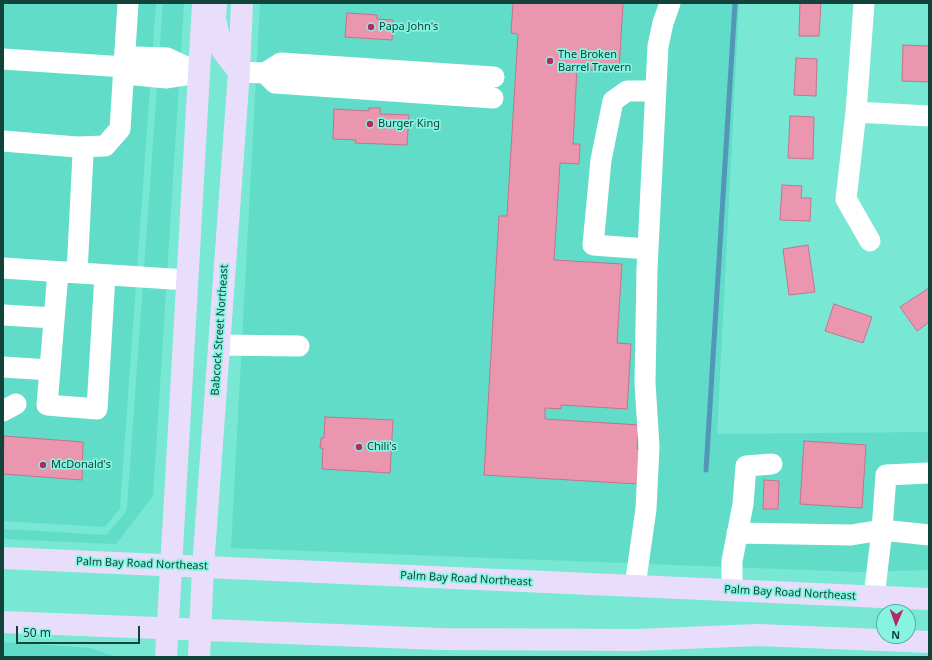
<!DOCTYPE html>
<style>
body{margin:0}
#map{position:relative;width:932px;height:660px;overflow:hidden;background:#78e7d3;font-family:"Noto Sans",sans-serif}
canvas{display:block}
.frame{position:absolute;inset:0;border:4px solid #12433b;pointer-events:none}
.north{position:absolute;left:876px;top:604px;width:40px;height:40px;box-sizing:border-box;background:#86f4e0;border:1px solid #58ad9e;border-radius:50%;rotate:182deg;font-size:11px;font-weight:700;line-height:16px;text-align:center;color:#12433b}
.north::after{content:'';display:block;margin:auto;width:14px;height:18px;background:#b42963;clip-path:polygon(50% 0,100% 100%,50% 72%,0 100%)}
.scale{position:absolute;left:16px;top:626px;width:124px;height:18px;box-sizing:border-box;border:2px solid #12433b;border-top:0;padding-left:5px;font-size:12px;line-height:14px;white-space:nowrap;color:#12433b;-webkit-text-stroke:3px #86f4e0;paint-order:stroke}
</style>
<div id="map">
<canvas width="932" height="660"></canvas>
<div class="frame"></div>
<div class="north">N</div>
<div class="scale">50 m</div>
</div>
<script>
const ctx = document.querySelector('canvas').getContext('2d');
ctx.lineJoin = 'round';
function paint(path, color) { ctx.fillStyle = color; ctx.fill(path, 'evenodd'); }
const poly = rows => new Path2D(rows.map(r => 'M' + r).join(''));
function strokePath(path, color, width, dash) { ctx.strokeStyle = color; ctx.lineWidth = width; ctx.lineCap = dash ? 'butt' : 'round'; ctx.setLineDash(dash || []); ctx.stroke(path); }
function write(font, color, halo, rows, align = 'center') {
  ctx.font = font + ' "Noto Sans",sans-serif'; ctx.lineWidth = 3.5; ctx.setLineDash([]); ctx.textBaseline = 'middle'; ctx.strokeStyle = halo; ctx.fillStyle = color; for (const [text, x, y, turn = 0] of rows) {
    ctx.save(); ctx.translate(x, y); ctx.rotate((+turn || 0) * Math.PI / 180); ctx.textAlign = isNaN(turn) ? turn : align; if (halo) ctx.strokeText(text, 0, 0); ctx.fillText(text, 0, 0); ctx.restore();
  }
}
const built = poly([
 [3,3,156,3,120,508,105,527,3,521],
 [163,3,184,3,153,496,116,544,3,539,3,529,106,535,125,513,127,508],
 [260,3,739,3,717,434,929,432,929,570,859,572,231,548],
 [3,642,91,648,115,657,3,657]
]);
const stream = poly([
 [706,470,735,3]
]);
const building = poly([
 [513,3,623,3,619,71,577,69,573,144,580,144,579,164,560,163,554,260,622,264,617,343,631,344,627,409,561,405,561,409,545,408,545,419,639,425,637,449,640,449,638,484,484,475,499,216,507,216,518,34,511,33,513,3],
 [800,3,821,3,819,36,799,36,800,3],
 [347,13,377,15,377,19,393,20,392,40,345,37,347,13],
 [903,45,929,46,929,82,902,81,903,45],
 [796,58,817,59,816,96,794,95,796,58],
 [369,108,380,108,380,114,409,115,407,145,355,143,356,140,333,139,334,109,369,111,369,108],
 [790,116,814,117,813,159,788,158,790,116],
 [782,185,802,186,801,198,811,198,810,221,780,220,782,185],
 [808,245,815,292,789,295,783,249,808,245],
 [929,288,929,322,917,331,900,307,929,288],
 [834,304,872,317,863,343,825,331,834,304],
 [325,417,393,420,390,473,322,469,323,448,320,448,321,438,324,438,325,417],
 [4,436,83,442,82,480,3,474,4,436],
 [804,441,866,445,862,508,800,504,804,441],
 [764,480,779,481,778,509,763,509,764,480]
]);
const minor = poly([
 [864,3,856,112,846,199,870,241],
 [3,59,125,67,135,75,167,78,199,73],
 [125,67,136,57,167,58,199,73],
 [239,72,265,73,281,63,494,77],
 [265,73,275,83,493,98],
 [856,112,929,116],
 [3,141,77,147,83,154,77,273],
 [77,147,105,146,120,129,128,3],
 [648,249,593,245,601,160,613,101,627,91,656,91],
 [3,268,187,280],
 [58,272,47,405,97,409,105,275],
 [3,315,54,318],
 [219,345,299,346],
 [3,367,50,370],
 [3,411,16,404],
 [737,533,851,535,882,530,886,475,929,473],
 [635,586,646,509,649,447,645,383,647,269,658,46,663,23,670,3],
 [732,590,732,561,743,504,746,466,772,464],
 [874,597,882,530,929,535]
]);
const major = poly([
 [216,3,215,19,222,50,239,72],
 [3,558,929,599],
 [3,622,440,639,637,640,758,635,929,642],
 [166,657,203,3],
 [199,657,203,567,239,72,242,3]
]);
const markers = [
 [371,27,4,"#b42963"],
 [550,61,4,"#b42963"],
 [370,124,4,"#b42963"],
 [359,447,4,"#b42963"],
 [43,465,4,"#b42963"]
];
const poiNames = [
 ["Papa John's",379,27],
 ["The Broken",558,55],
 ["Barrel Travern",558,68],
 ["Burger King",378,124],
 ["Chili's",367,447],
 ["McDonald's",51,465]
];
const streetNames = [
 ["Babcock Street Northeast",220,330,-86],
 ["Palm Bay Road Northeast",142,564,2],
 ["Palm Bay Road Northeast",466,579,3],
 ["Palm Bay Road Northeast",790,593,3]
];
paint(built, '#60dcc8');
strokePath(stream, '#5396b8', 5);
paint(building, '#eb96af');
strokePath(building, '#c5738c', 1);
strokePath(minor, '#fff', 21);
strokePath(major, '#e8defb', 22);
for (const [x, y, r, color] of markers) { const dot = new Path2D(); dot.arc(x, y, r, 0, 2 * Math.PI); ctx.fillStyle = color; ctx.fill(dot); strokePath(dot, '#86f4e0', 1.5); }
write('11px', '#12433b', '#86f4e0', poiNames, 'left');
write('11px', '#12433b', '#86f4e0', streetNames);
</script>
